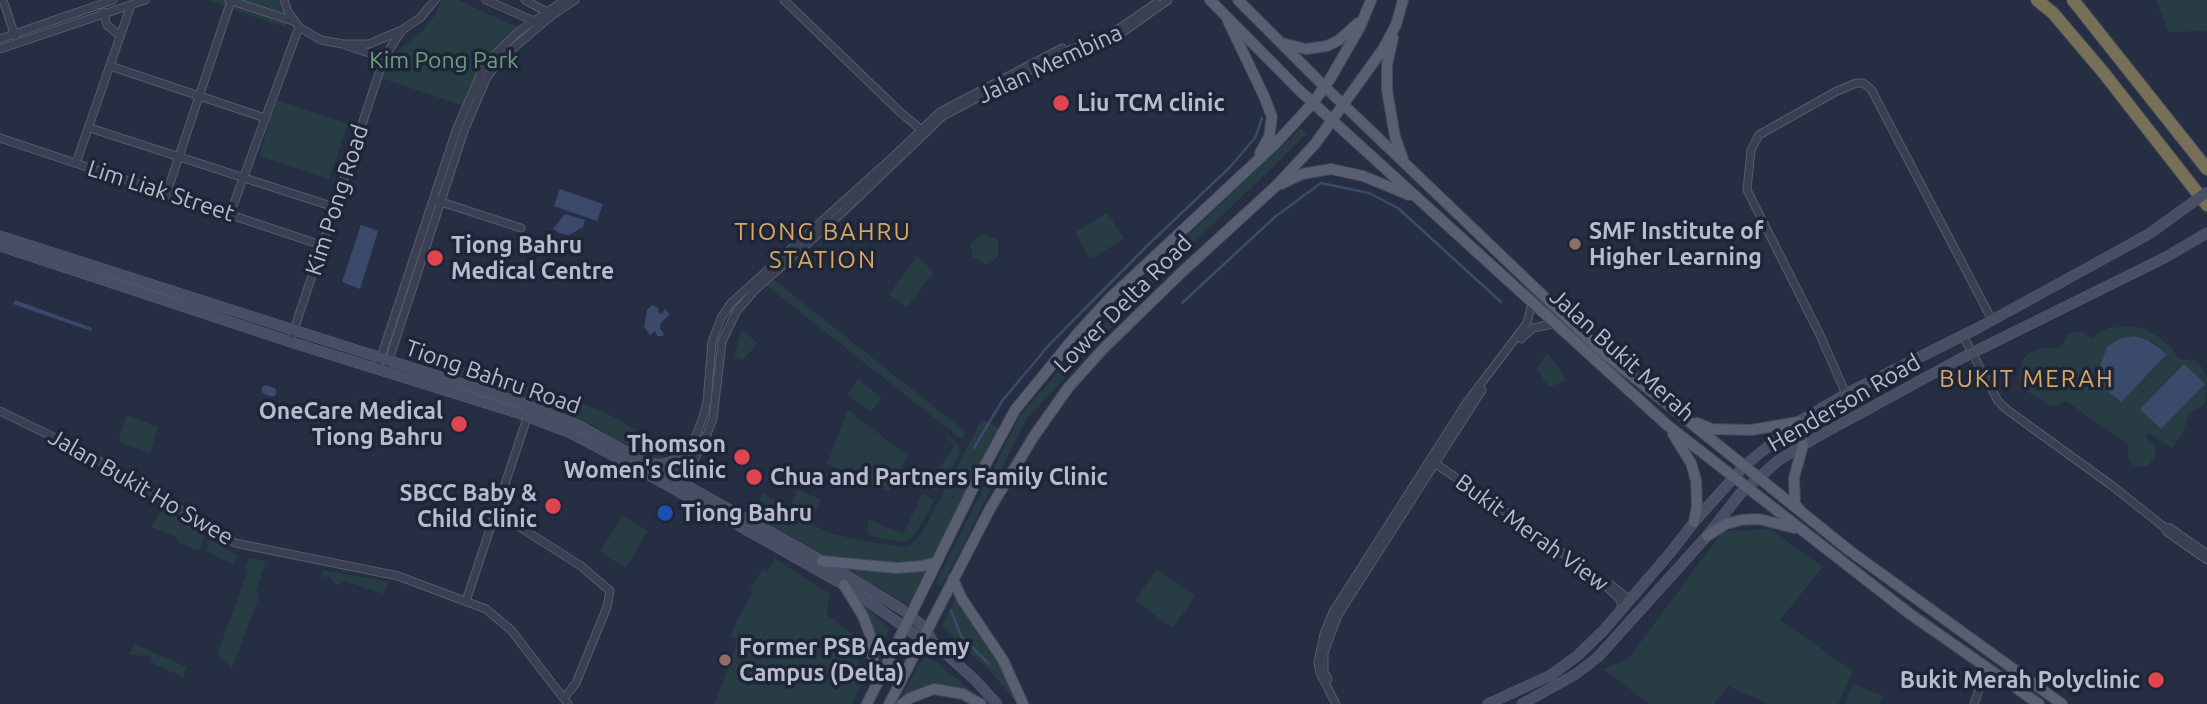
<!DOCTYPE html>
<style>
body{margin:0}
canvas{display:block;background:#252e42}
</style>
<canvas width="2207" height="704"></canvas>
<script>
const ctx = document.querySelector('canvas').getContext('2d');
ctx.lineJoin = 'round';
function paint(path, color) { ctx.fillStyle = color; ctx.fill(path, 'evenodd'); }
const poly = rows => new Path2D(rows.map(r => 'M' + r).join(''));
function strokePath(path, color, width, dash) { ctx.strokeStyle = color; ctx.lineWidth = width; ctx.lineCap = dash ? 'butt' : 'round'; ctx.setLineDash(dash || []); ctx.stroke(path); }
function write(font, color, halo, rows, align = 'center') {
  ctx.font = font + ' Ubuntu,sans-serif'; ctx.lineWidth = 7; ctx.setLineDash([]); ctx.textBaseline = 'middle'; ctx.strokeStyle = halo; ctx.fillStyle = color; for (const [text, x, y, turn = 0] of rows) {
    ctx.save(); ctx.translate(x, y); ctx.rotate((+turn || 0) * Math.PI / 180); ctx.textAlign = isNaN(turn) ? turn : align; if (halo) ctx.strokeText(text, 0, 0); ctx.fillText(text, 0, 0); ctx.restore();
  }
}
const green = poly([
 [206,0,278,0,287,28],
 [441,0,458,0,516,27,489,53,479,68,464,106,381,78,387,60,422,31,436,14],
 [2156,0,2207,0,2207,31,2168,32],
 [277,100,348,124,329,179,259,156],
 [1301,128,1307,134,1146,289,1027,419,942,586,936,583,1020,415,1139,282],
 [1107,213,1124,238,1090,260,1075,232],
 [982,233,998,240,998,257,987,265,973,257,970,244],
 [917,256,934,272,907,307,889,294],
 [773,279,966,432,961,439,767,286],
 [2131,326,2145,329,2157,336,2169,345,2178,358,2195,361,2202,367,2207,379,2205,403,2197,410,2189,414,2182,435,2172,448,2149,433,2146,438,2155,446,2155,455,2150,464,2143,467,2133,465,2128,458,2128,445,2066,401,2051,407,2021,387,2019,378,2022,361,2028,354,2040,348,2060,348,2067,335,2073,332,2083,332,2091,338,2109,328],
 [2134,336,2148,340,2158,345,2099,369,2107,347],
 [742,330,758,343,742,361,734,356],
 [408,349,413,353,571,399,606,413,668,449,678,450,670,455,658,458,646,456,628,448,593,425,540,403,405,356],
 [1547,354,1559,366,1565,381,1549,387,1536,368],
 [858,379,882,398,871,412,847,394],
 [848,410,907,455,889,492,827,464],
 [127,415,158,427,150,454,118,441],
 [982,419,1000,429,911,606,752,520,762,493,826,532,862,541,908,547,922,533],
 [948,436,958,445,960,453,941,488,937,491,927,485,955,445,946,438],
 [797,489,821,500,813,513,792,503],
 [923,493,934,501,918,530,906,542,872,537,867,533,868,519,903,534],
 [163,508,205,535,199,551,177,542,177,537,151,527],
 [623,515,648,531,626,568,600,552],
 [1771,529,1823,567,1780,620,1853,671,1838,704,1768,704,1728,686,1714,704,1650,704,1603,669,1628,659,1723,531],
 [210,539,237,555,234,565,206,551],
 [249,558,266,561,256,590,259,597,232,668,217,655,248,570,245,568],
 [775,559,829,593,827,616,836,620,838,623,853,634,863,681,852,704,715,704,738,639,731,636,737,619,753,593,750,590,763,569,767,572],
 [1157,569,1195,596,1173,628,1135,601],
 [323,570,388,582,384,594,344,581,336,586,331,578,321,576],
 [956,597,998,661,1018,704,989,670,941,626],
 [857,598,889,628,879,665,876,638,868,614],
 [134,644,186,667,183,677,156,665,151,661,151,656,129,655],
 [926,653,987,704,943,689,900,699],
 [1853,684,1883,696,1879,704,1844,704]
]);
const water = poly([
 [560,189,603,204,597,221,554,206],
 [565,214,585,220,583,227,569,235,559,233,553,229],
 [361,225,378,231,360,289,342,282],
 [15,300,92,328,91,331,13,304],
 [652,305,658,308,659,314,663,313,664,309,670,314,661,323,660,329,664,334,663,336,657,336,655,331,650,335,644,327,647,310],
 [2134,336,2148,340,2167,354,2121,402,2108,391,2101,380,2099,369,2107,347,2119,339],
 [2184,364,2205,384,2161,429,2140,409]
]);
const stream = poly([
 [1182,303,1276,216,1321,183,1369,193,1398,208,1501,302],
 [974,448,1002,401,1049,345,1149,244,1230,167,1255,138,1262,118],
 [951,610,961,636,989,664]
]);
const canal = poly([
 [266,390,272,392]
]);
const street = poly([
 [3,0,15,36],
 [229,0,293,21],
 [284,0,288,12,299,27,321,40,343,44,369,44,402,30,420,18,435,0],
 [486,0,534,21],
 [525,0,549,13],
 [784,0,900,112,924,132],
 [103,12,107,25,120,36],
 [1113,31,1120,28,1156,3],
 [0,39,113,0],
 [348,46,384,58],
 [0,49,145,0],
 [110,66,265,118],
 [90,128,334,207],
 [0,138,321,245],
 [76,163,131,5],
 [167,192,231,1],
 [438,201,521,228],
 [230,214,299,27],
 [1963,336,1998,401,2006,409,2111,485,2164,527,2170,528,2207,554],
 [1521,339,1533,328,1553,324],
 [290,342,384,58,402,30],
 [377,369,457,128,481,73,489,60,518,32,565,0],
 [385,372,464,131,487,77,504,56,551,16,575,0],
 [1846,394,1820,335,1747,190,1751,150,1759,135,1835,92,1856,83,1863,83,1871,89,1992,320],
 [0,411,84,452,235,543,398,576,486,609,511,630,568,704],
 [1433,462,1519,521,1600,581,1620,599,1622,609],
 [673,480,689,454,703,417,707,402,712,342,721,318,731,303,895,155,940,112,1062,48],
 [682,485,708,432,713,419,722,342,736,312,754,291,844,211,943,116,1066,51,1123,32,1168,0],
 [496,512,581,566,610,591,607,607,576,683,564,698],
 [2164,527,2167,532,2207,560],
 [1611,585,1626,597,1633,597],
 [466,601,531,406],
 [1328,679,1324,672,1324,653,1338,615,1482,390],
 [1336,704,1320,673,1318,662,1324,634,1333,612,1467,402,1527,323,1532,303],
 [1974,704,1982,682,1990,670]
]);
const secondary = poly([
 [0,236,525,404,580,426,822,561,903,610,927,629,931,640,975,680,997,704],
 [0,246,297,344,521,414,568,432,633,466,844,585,922,639,930,640],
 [648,464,664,464,689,454],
 [1488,704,1551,675,1577,656,1603,631,1671,552,1694,522,1744,466,1798,422,1846,394,1978,328,2149,234,2167,221],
 [1522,704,1576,674,1598,657,1707,536,1740,494,1779,460,1815,438,1958,360,2166,257,2207,233]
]);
const primary = poly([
 [1210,0,1301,92,1667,425,1910,614,2039,704],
 [1238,0,1325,87,1600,350,1850,551,2062,704],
 [1228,21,1264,96,1272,117,1269,137,1260,153],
 [1393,38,1387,65,1387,90,1395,137,1403,159],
 [1282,43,1306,49,1327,46,1339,40,1358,23],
 [1281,184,1302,174,1331,169,1363,176,1409,195],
 [1697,423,1712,429,1751,430,1798,422],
 [1673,434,1691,463,1696,480,1697,506,1694,522],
 [1800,510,1795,504,1794,478,1803,445],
 [1707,536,1726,524,1741,520,1759,519,1794,528],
 [822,561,897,568,922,566,936,562],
 [953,579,962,599,1003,660,1023,704],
 [844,585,863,616,870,635,876,682],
 [867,704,975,484,1015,410,1077,334,1108,300,1275,144,1313,103,1330,79,1360,27,1371,0],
 [889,704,991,507,1034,436,1068,388,1103,349,1182,272,1276,186,1315,144,1383,49,1396,25,1403,0],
 [902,704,910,698,934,689,963,694,981,704]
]);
const highway = poly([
 [2037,0,2053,13,2103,72,2207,205],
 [2073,0,2207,169]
]);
const secondaryBridge = poly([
 [2167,221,2207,192]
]);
const markers = [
 [1061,103,9,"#e0444e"],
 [1575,244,7,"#8d6e63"],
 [435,258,9,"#e0444e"],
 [459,424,9,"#e0444e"],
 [742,457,9,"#e0444e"],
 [754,477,9,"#e0444e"],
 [553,506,9,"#e0444e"],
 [665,513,9,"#1a4fb4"],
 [725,660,7,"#8d6e63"],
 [2156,680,9,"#e0444e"]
];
const parkNames = [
 ["Kim Pong Park",444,60]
];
const streetNames = [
 ["Jalan Membina",1050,64,-25],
 ["Lim Liak Street",161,191,18],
 ["Kim Pong Road",337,200,-72],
 ["Lower Delta Road",1123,304,-45],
 ["Jalan Bukit Merah",1622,355,42],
 ["Tiong Bahru Road",493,377,19],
 ["Henderson Road",1844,403,-30],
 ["Jalan Bukit Ho Swee",141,487,30],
 ["Bukit Merah View",1532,533,36]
];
const poiNames = [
 ["Liu TCM clinic",1077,103],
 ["SMF Institute of",1589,231],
 ["Higher Learning",1589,257],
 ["Tiong Bahru",451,245],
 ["Medical Centre",451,271],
 ["OneCare Medical",443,411,"right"],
 ["Tiong Bahru",443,437,"right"],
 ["Thomson",726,444,"right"],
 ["Women's Clinic",726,470,"right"],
 ["Chua and Partners Family Clinic",770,477],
 ["SBCC Baby &",537,493,"right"],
 ["Child Clinic",537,519,"right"],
 ["Tiong Bahru",681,513],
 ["Former PSB Academy",739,647],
 ["Campus (Delta)",739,673],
 ["Bukit Merah Polyclinic",2140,680,"right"]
];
const neighbourhoodNames = [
 ["TIONG BAHRU",823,232],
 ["STATION",823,260],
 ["BUKIT MERAH",2027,379]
];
paint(green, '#273c43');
paint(water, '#3b496b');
strokePath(stream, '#3b496b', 2.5);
strokePath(canal, '#3b496b', 9);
strokePath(street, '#555b6c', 9);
strokePath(secondary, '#555b6c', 11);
strokePath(primary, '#43495b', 12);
strokePath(highway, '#444b5c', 14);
strokePath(street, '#3a4051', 7);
strokePath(secondary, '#484f65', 10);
strokePath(primary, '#585f71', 10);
strokePath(highway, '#786f57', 12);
strokePath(secondaryBridge, '#555b6c', 11, []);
strokePath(secondaryBridge, '#484f65', 10);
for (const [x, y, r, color] of markers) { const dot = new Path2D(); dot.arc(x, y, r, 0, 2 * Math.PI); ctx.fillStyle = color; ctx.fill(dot); strokePath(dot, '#1e2537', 2.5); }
write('23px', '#6d9d7e', '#1e2537', parkNames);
write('23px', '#b7bccc', '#1e2537', streetNames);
write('bold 23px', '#b7bccc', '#1e2537', poiNames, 'left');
ctx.letterSpacing = '2px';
write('24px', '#d8a665', '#1e2537', neighbourhoodNames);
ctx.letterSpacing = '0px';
</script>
